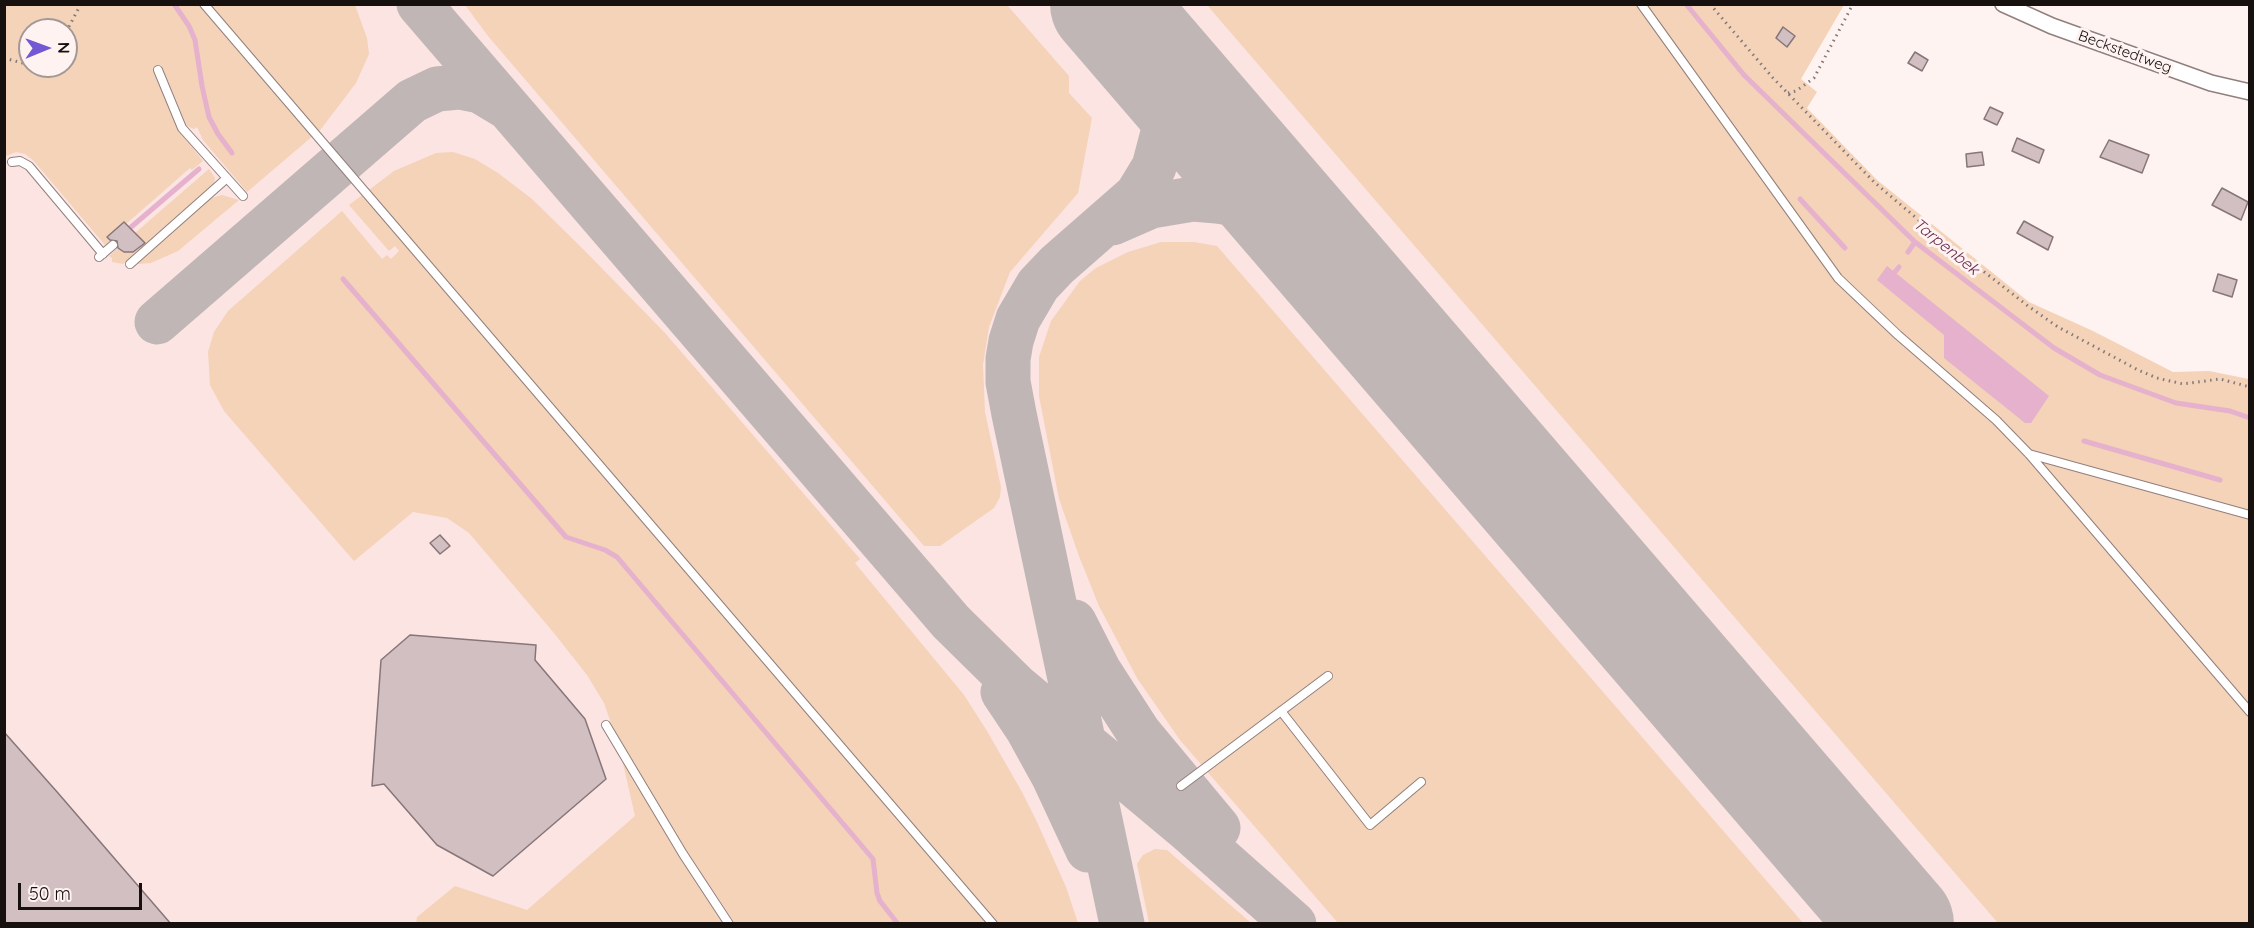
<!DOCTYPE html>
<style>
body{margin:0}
#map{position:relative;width:2254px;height:928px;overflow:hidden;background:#fff3f2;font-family:Quicksand,sans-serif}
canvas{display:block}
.frame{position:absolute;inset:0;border:6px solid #16100f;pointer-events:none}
.north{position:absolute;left:18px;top:18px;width:60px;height:60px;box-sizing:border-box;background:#fff3f2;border:2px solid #a29897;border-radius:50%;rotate:89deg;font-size:16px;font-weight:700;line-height:24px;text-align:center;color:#16100f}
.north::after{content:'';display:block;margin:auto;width:21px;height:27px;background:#7259d3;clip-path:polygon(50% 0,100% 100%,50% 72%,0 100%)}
.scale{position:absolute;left:18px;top:883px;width:124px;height:27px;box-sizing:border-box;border:3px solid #16100f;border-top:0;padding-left:8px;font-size:18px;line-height:21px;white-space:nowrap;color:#16100f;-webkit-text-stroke:4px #fff3f2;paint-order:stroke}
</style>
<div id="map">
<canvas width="2254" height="928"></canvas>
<div class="frame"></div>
<div class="north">N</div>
<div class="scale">50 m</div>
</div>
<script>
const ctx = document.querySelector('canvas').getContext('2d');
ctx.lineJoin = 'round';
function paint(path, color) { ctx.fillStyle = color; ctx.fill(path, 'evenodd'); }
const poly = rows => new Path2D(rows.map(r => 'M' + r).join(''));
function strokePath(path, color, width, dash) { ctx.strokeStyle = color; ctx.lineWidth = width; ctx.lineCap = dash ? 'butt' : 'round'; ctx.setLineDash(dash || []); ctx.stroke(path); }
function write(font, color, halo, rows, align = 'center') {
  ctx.font = font + ' Quicksand,sans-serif'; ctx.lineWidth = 6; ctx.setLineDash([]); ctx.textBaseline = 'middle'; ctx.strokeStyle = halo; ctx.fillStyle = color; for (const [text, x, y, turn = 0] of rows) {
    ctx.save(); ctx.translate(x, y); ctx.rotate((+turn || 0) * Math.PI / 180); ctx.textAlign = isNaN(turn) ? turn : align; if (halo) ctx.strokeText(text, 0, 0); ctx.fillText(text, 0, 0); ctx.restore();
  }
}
const built = poly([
 [92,4,1649,5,2249,923,5,923,4,63,42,73,66,66]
]);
const green = poly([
 [4,5,355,5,367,38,369,54,356,83,321,129,247,192,203,140,197,127,194,129,187,126,161,65,153,68,178,129,203,161,192,170,190,168,126,224,124,222,108,237,111,240,105,245,33,160,25,154,16,152,6,156,5,154],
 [30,30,66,30,66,66,30,66],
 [465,5,1007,5,1069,76,1069,93,1092,118,1078,193,1010,272,989,327,983,365,985,412,1001,487,1000,497,994,508,940,546,924,546,488,36],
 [1207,5,1844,5,1801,79,1817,92,1807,108,1877,180,2029,302,2093,331,2173,372,2209,371,2249,379,2249,923,1998,923],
 [453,152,475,159,498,173,532,199,583,249,665,333,860,559,855,563,964,695,987,731,1022,792,1037,822,1066,887,1078,923,735,923,687,852,612,726,604,703,587,675,554,633,469,533,447,518,413,512,354,561,224,411,210,385,208,352,214,332,228,311,342,211,382,259,387,255,391,259,399,251,395,246,389,251,349,205,394,171,436,153],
 [209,169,215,178,214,183,123,264,112,262,112,258,109,256,118,248,129,253,137,250,144,243,135,233],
 [222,195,239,200,178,251,151,263,138,264,139,260,208,199],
 [1161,242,1194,242,1217,246,1803,923,1338,923,1180,740,1137,678,1099,606,1079,556,1059,499,1039,396,1039,357,1051,321,1080,281,1096,268,1128,252],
 [622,759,680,855,725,924,416,924,417,917,455,886,527,910,635,816],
 [1155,849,1167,850,1251,923,1149,923,1137,864,1143,855]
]);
const water = poly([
 [1887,266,2049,396,2031,423,2025,423,1944,358,1944,335,1877,280]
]);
const stream = poly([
 [174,4,189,26,195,40,202,86,209,117,218,134,232,153],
 [1686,4,1744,75,1915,242,2054,348,2100,375,2176,403,2230,411,2250,418],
 [1800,199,1845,248],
 [130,228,199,169],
 [1908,252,1915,242],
 [1894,273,1899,267],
 [343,279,566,537,605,550,617,557,873,859,877,893,880,901,898,924],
 [2084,441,2220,480]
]);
const taxiway = poly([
 [419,4,951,622,1016,686,1187,829,1294,924],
 [1112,223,1151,206,1193,199,1217,201,1243,205,1265,212,1309,240],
 [157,322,412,101,437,89,459,87,480,91,505,106],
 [1074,622,1099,671,1139,733,1218,828],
 [1003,692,1027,728,1054,777,1088,850],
 [1122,924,1014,414,1008,382,1008,359,1011,341,1018,319,1038,285,1057,265,1137,195,1154,167,1164,129,1164,109,1156,73,1142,46]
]);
const runway = poly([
 [1106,4,1898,924]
]);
const building = poly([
 [1783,27,1795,36,1787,47,1776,38,1783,27],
 [1915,52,1928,60,1922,71,1908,63,1915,52],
 [1990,107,2003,113,1997,125,1984,119,1990,107],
 [2017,138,2044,150,2039,163,2012,151,2017,138],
 [2109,140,2149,155,2142,173,2100,157,2109,140],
 [1982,152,1984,165,1967,167,1966,154,1982,152],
 [2222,188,2248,202,2241,220,2212,205,2222,188],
 [2024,221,2053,237,2048,250,2017,233,2024,221],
 [124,222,145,243,133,252,124,252,118,248,117,241,110,240,107,237,124,222],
 [2218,274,2237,280,2232,297,2213,291,2218,274],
 [440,535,450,546,440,554,430,543,440,535],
 [410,635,536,645,535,660,585,719,606,779,493,876,437,845,384,784,372,786,381,660,410,635],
 [4,732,58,793,171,924,4,924,4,732]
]);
const path = poly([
 [1710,4,1773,78,1874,182,1928,228,2028,306,2058,327,2138,370,2157,378,2183,384,2220,379,2250,387],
 [66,32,81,4],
 [4,58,30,65],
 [32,66,38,68,40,66],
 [1788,93,1796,91,1814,78,1853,4]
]);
const service = poly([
 [204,4,993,924],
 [1641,4,1838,278,1898,335,1996,420,2029,454,2250,712],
 [158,70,182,128,243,196],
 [12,162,20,161,29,166,103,254],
 [99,257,113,245],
 [130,264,227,178],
 [2029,454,2250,515],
 [1281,711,1370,825,1421,782],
 [606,725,683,854,729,924],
 [1181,786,1328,676]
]);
const minor = poly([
 [2003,4,2052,26,2211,83,2250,92]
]);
const streetNames = [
 ["Beckstedtweg",2125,52,20]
];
const waterNames = [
 ["Tarpenbek",1946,247,39]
];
paint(built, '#fbe4e2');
paint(green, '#f4d3b8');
paint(water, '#e5b1cc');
strokePath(stream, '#e5b1cc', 5);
strokePath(taxiway, '#c0b6b5', 45);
strokePath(runway, '#c0b6b5', 112);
paint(building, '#d2bfc2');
strokePath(building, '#877579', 1.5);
strokePath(service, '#917f7d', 10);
strokePath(minor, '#917f7d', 18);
strokePath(path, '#827978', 3, [1.5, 4.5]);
strokePath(service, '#fff', 8);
strokePath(minor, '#fff', 15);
write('15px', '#16100f', '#fff3f2', streetNames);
write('italic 16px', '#682a4f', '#fff3f2', waterNames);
</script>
